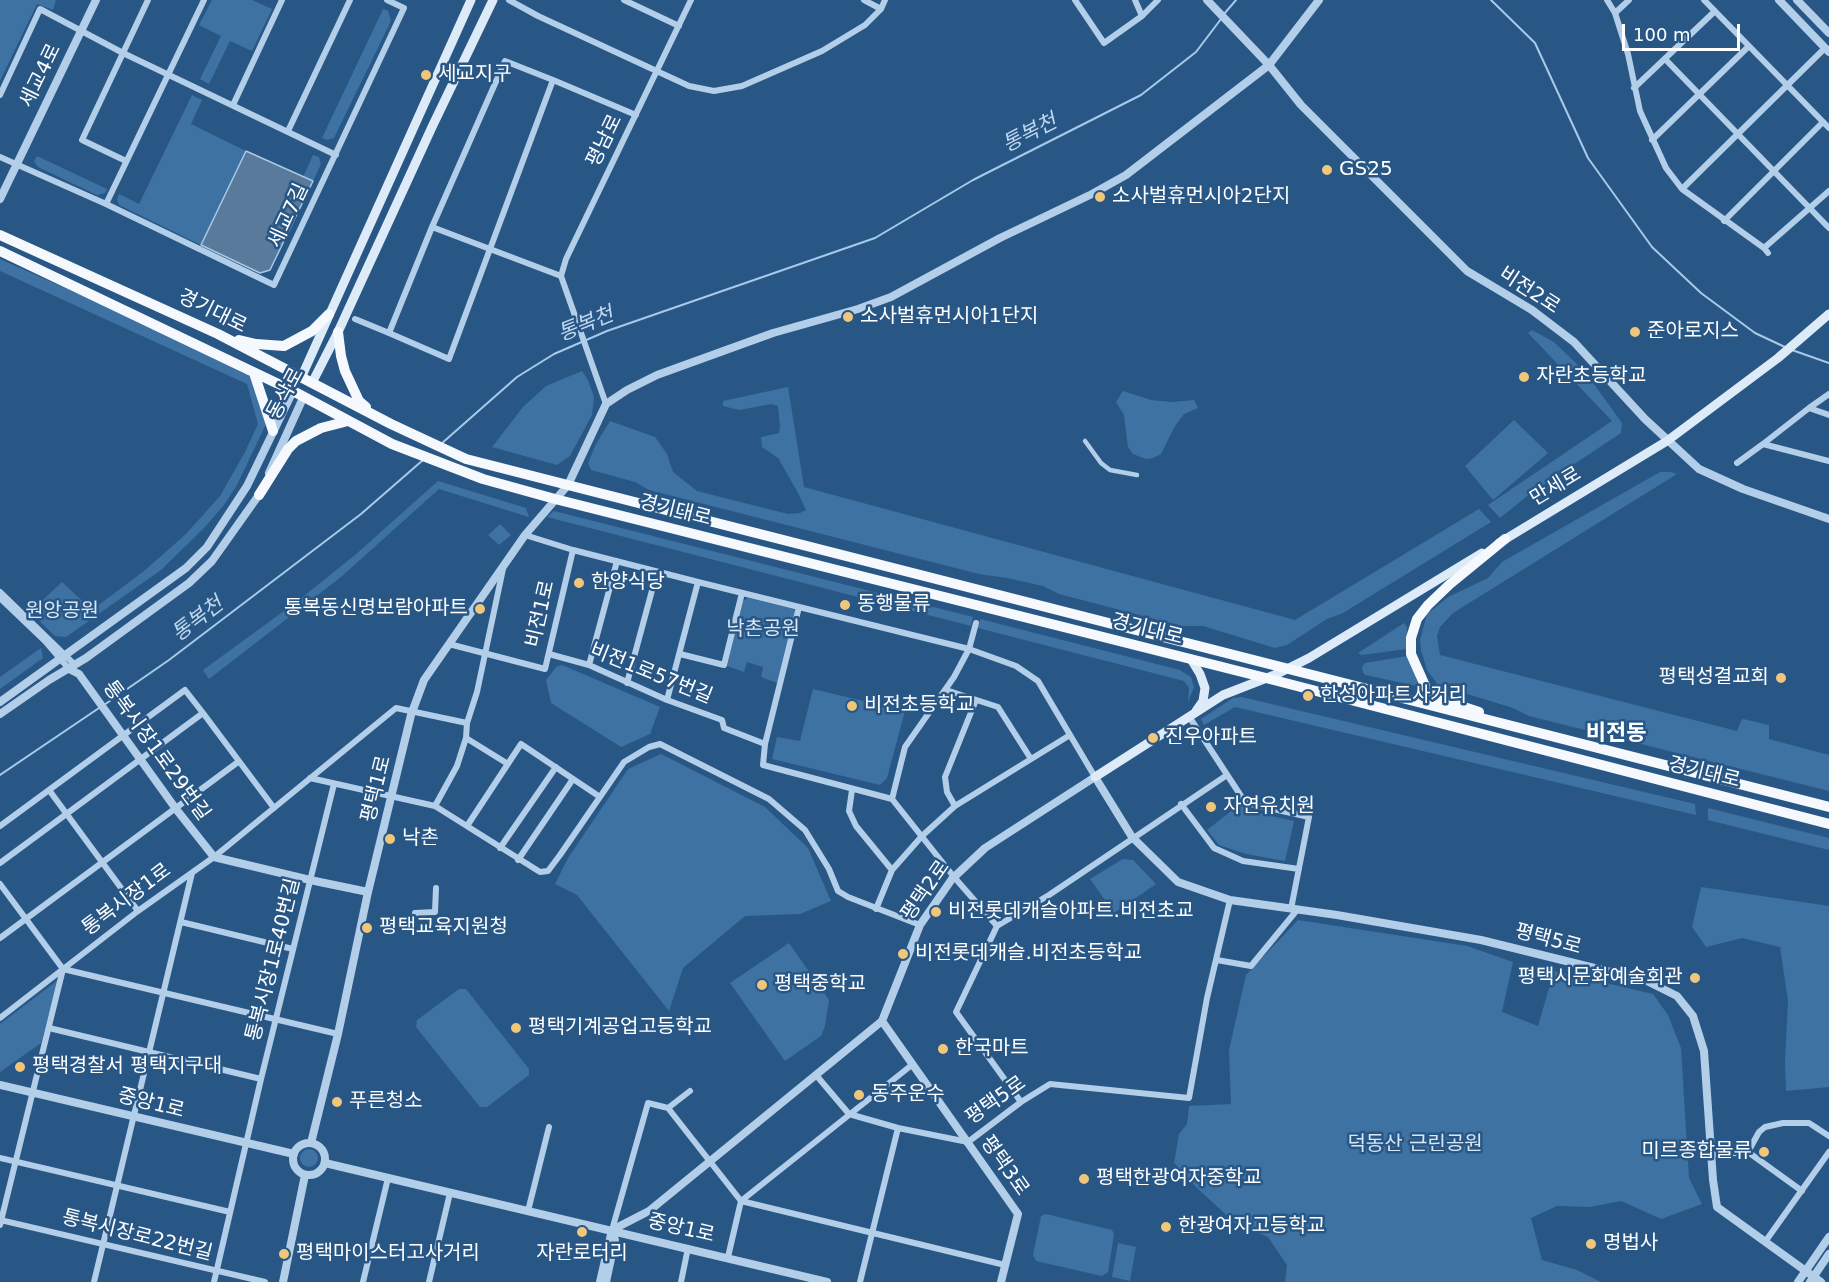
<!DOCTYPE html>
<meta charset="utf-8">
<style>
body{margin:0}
#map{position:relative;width:1829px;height:1282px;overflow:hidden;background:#285786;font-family:"DejaVu Sans",sans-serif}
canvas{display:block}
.scale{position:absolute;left:1622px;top:24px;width:118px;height:27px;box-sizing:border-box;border:3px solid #fff;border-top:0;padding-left:8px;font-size:18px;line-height:21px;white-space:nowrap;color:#fff;-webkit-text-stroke:4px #285786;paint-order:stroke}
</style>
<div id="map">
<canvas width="1829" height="1282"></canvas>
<div class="scale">100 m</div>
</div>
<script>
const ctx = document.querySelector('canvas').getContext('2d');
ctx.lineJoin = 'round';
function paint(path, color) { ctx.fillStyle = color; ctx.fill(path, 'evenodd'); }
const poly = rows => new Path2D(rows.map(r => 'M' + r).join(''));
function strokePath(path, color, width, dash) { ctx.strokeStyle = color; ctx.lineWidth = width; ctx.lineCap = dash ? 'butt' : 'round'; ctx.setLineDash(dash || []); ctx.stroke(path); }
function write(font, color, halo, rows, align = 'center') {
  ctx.font = font + ' "DejaVu Sans","Noto Sans KR",sans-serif'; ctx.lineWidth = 5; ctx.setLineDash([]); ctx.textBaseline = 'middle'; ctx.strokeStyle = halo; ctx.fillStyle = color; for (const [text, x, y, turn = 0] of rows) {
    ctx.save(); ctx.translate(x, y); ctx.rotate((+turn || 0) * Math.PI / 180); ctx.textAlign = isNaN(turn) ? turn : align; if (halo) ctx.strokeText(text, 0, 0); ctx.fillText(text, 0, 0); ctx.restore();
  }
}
const green = poly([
 [0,0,56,0,53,10,37,4,0,81],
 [212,0,252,0,272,9,252,51,230,41,209,84,200,79,221,36,199,25],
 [383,9,388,11,391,21,334,138,327,140,322,138],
 [192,95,202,100,191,124,246,151,201,245,119,205,117,199,119,194,139,204],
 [313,155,319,157,321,164,313,181,303,177],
 [37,156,107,189,105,193,97,195,38,167,34,161],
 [0,259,114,310,252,377,267,422,237,485,224,505,205,527,161,570,66,637,55,636,30,612,62,582,92,610,144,571,186,534,220,496,245,452,258,424,247,384,0,271],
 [1532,330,1554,342,1586,373,1622,423,1621,433,1531,493,1500,518,1488,505,1612,421,1528,333],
 [582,371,588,380,594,397,592,415,570,456,557,465,492,447,523,407,546,386],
 [788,387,804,487,1295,620,1479,509,1491,522,1343,613,1327,619,1287,645,1275,648,1203,626,1182,626,1059,594,1043,586,1007,578,979,574,649,490,635,482,591,470,588,463,596,444,610,421,655,437,667,454,673,472,697,491,788,514,800,513,806,510,797,491,778,458,762,447,761,437,779,433,780,427,778,406,771,404,739,410,723,406,723,401],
 [1123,391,1151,400,1172,402,1194,400,1198,408,1184,414,1175,426,1161,454,1153,458,1146,459,1133,454,1128,447,1124,415,1116,402],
 [1514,420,1548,453,1493,500,1465,466],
 [1660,472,1671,472,1677,474,1453,613,1440,627,1437,636,1440,655,1737,731,1741,721,1743,719,1769,725,1769,739,1829,755,1829,791,1529,716,1513,708,1438,685,1427,670,1421,650,1420,640,1427,614,1448,597,1488,578,1502,562],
 [438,481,526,508,529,517,439,489,341,577,209,679,203,670,295,603,355,555],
 [554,511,973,617,971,626,547,517],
 [500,524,511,535,499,545,488,535],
 [748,598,794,609,796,613,777,683,761,677,763,667,747,662,744,672,727,666,743,601],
 [980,619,1180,670,1191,677,1194,687,1188,702,1189,688,1184,681,978,628],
 [1404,623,1407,627,1407,649,1362,655,1358,653],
 [41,648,43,658,0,689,0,677],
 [1407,656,1417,681,1417,686,1365,675,1363,672,1362,667,1365,663],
 [562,665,660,707,650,734,621,747,551,703,546,680,556,667],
 [813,689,905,711,887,778,880,785,772,759,777,737,800,741],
 [1242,697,1695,804,1696,815,1235,707,1204,725,1201,719,1233,698],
 [661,754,765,807,808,848,831,901,800,914,745,916,683,968,669,1011,577,895,555,884,568,858,628,769],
 [1240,804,1250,811,1294,821,1285,861,1246,854,1219,845,1207,830],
 [1708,808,1829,838,1829,850,1708,820],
 [1123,859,1133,860,1156,884,1114,913,1090,879],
 [1701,887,1829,906,1829,1087,1786,1091,1785,1061,1788,1001,1780,947,1742,938,1706,947,1692,927],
 [1298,920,1467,946,1513,962,1502,1012,1538,1026,1554,971,1653,994,1668,1015,1681,1048,1689,1178,1702,1204,1661,1219,1621,1201,1590,1207,1557,1206,1531,1218,1542,1260,1577,1270,1601,1282,1285,1282,1287,1265,1268,1237,1235,1223,1197,1188,1174,1163,1179,1134,1187,1124,1189,1106,1231,1104,1229,1050,1246,975],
 [789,943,829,1000,825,1026,821,1036,785,1061,730,983],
 [58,980,41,1043,0,1072,0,1024],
 [459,989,466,989,529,1069,529,1075,487,1107,480,1107,416,1027,417,1020],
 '300 1158a9 9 0 1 1 18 0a9 9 0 1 1-18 0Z',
 [1046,1214,1112,1230,1114,1234,1108,1272,1102,1276,1036,1261,1033,1255,1041,1216],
 [1118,1243,1136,1247,1130,1281,1112,1277]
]);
const water = poly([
 [246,151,313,181,270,270,260,273,201,245,246,151]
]);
const stream = poly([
 [1491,0,1535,43,1588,158,1652,247,1701,293,1755,333,1787,348],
 [1224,14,1236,0],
 [1792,350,1829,363],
 [441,444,517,377,554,354,607,331,875,238,973,180,1141,95,1196,52,1221,19],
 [104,705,169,660,361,514,423,460],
 [0,775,99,708]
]);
const pedestrian = poly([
 [1085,441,1101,463,1110,470,1137,475]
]);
const minor = poly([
 [509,0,538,16,689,86,714,91,742,86,822,51,865,25,881,9,885,0],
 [624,0,679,26],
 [864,0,881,9],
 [1075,0,1104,43,1142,16,1158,0],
 [1135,0,1142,16],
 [1607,0,1615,13,1628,54,1640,111,1666,168,1682,189,1764,248,1768,253],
 [1704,0,1829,128],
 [1615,13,1629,0],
 [1666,60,1829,228],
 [553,80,636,115],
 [1634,88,1715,11],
 [0,95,40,9,123,53,336,155],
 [233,105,282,0],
 [288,131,350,0],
 [1652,140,1749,46],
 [0,157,106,204,274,285,404,8,387,0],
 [126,161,82,140,148,0],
 [1682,189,1825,48],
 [106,204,204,0],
 [1724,221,1823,122],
 [1764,248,1829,191],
 [355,319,389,333,432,227,561,276],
 [389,333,449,359,553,80,505,61,432,227],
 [606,404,561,276,566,259,691,0],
 [1809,408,1829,394],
 [1829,415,1809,408,1763,444,1829,461],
 [1737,463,1763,444],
 [525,535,573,550,698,582,969,649,1016,666,1038,681,1095,777],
 [0,592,75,665],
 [0,598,45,641,69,669],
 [799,607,765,744,763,765,892,799,954,877,997,926],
 [449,644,545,669,573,550],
 [549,654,589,665,667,700,722,720,724,728,765,744],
 [680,654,724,665,742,593],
 [589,665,617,561],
 [627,683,657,572],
 [946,690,998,707,1031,759],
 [667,700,698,582],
 [203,713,274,808],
 [1190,718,1241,796,1251,804,1309,817,1291,909],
 [466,738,508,764],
 [310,778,435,806,540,872,548,871,560,855,624,762,649,747,660,744,769,799,805,830,829,869,838,891,848,897,920,925],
 [49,790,138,911],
 [852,790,849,811,856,826,892,870],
 [892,799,905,747,954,677,969,649,976,623],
 [1181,804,1214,848,1243,861,1299,869],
 [435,806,457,766,466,738,467,723,477,692,503,569],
 [955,806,947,792,945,777,976,700],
 [0,826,185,690,203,713,0,863],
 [467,826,521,744,600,797],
 [500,848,556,767],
 [518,860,573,779],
 [0,884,63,969,0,1225],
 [876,909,892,870,922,836,955,806,1070,735],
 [415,913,435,912,436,888],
 [181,922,293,949],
 [0,938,238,762],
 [1217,960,1251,966,1297,910],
 [63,969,338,1034],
 [0,1018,138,911,214,857,396,708,467,723],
 [49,1028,261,1079],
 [816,1075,849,1114,898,1128,968,1142,1021,1102,1050,1084,1189,1098,1207,998,1230,900],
 [1021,1102,956,1012,997,926,1049,895,1227,775],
 [668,1108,690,1091],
 [1711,1155,1748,1152],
 [0,1158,230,1212],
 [1802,1191,1748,1152,1759,1132,1765,1127,1783,1123,1809,1123,1829,1136],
 [528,1211,549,1127],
 [0,1220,265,1282],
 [612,1230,648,1103,668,1108,741,1201,1005,1265],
 [1765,1242,1829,1152],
 [728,1257,741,1201,913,1064],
 [94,1282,192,873],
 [214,1282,261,1079,334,784],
 [363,1282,388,1178],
 [429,1282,450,1193],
 [681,1282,688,1248],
 [860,1282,898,1128]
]);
const tertiary = poly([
 [1207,0,1269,65,1301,105,1467,271,1532,310,1574,342,1645,419,1699,469,1743,489,1829,519],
 [1779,0,1829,52],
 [1797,0,1829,33],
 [0,199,96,0],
 [269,473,303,398],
 [69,669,79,674,176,809,214,857,310,880,368,892],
 [0,702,186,568,207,547,247,486,293,391],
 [0,714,49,680,86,658,189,583,212,561,261,492],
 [882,1021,1018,1214,1001,1282],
 [0,1085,294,1154],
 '293 1159a16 16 0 1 1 32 0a16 16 0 1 1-32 0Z',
 [311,1143,338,1034,368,892,411,715,424,680,525,535,568,485,606,404,627,390,657,375,773,333,858,309,891,297,1000,238,1092,194,1126,175,1269,65,1319,0],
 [325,1163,827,1282],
 [283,1282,305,1175],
 [600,1282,612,1230,649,1211,882,1021,920,925,952,879,985,848,1095,777,1132,837,1178,882,1230,900,1337,915,1481,940,1647,981,1677,996,1693,1016,1704,1051,1713,1180,1717,1207,1821,1282],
 [606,1282,615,1240,612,1232],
 [1798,1282,1829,1237],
 [1810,1282,1829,1254]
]);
const secondary = poly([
 [301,378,471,0],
 [312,383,338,332,432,127,493,0],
 [1499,543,1667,441,1778,358,1829,314],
 [1191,659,1200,674,1205,688,1203,701,1196,711],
 [1095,777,1223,695,1277,674,1309,658,1482,553]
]);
const primary = poly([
 [0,235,218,334,391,424,466,459,1829,807],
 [0,251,293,391,392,444,483,479,555,499,1266,678,1829,824],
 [338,332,341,356,345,371,359,401,366,407],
 [239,340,256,344,284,346,312,331,329,314],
 [254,373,273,431],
 [259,495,288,449,296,441,321,428,348,421],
 [1479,712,1440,699,1426,688,1411,654,1411,638,1417,619,1428,605,1450,584,1505,539]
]);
const markers = [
 [426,75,6,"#f0c67a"],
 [1327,170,6,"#f0c67a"],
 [1100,197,6,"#f0c67a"],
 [848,317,6,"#f0c67a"],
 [1635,332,6,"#f0c67a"],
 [1524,377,6,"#f0c67a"],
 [579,583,6,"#f0c67a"],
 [845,605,6,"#f0c67a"],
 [480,609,6,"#f0c67a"],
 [1781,678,6,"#f0c67a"],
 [1308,696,6,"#f0c67a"],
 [852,706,6,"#f0c67a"],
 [1153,738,6,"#f0c67a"],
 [1211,807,6,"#f0c67a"],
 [390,839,6,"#f0c67a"],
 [936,912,6,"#f0c67a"],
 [367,928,6,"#f0c67a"],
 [903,954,6,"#f0c67a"],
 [1695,978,6,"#f0c67a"],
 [762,985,6,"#f0c67a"],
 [516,1028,6,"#f0c67a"],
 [943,1049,6,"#f0c67a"],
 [20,1067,6,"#f0c67a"],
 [859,1095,6,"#f0c67a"],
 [337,1102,6,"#f0c67a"],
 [1764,1152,6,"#f0c67a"],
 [1084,1179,6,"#f0c67a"],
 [1166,1227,6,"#f0c67a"],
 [582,1232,6,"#f0c67a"],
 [1591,1244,6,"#f0c67a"],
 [284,1254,6,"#f0c67a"]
];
const poiNames = [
 ["세교지구",438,75],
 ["GS25",1339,170],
 ["소사벌휴먼시아2단지",1112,197],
 ["소사벌휴먼시아1단지",860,317],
 ["준아로지스",1647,332],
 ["자란초등학교",1536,377],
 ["한양식당",591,583],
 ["동행물류",857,605],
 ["통복동신명보람아파트",468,609,"right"],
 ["평택성결교회",1769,678,"right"],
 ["한성아파트사거리",1320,696],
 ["비전초등학교",864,706],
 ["진우아파트",1165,738],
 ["자연유치원",1223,807],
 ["낙촌",402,839],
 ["비전롯데캐슬아파트.비전초교",948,912],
 ["평택교육지원청",379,928],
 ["비전롯데캐슬.비전초등학교",915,954],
 ["평택시문화예술회관",1683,978,"right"],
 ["평택중학교",774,985],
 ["평택기계공업고등학교",528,1028],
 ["한국마트",955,1049],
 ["평택경찰서 평택지구대",32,1067],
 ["동주운수",871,1095],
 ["푸른청소",349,1102],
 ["미르종합물류",1752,1152,"right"],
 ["평택한광여자중학교",1096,1179],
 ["한광여자고등학교",1178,1227],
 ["명법사",1603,1244],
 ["평택마이스터고사거리",296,1254],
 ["자란로터리",582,1254,"center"]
];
const streetNames = [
 ["세교4로",41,76,-64],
 ["평남로",605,141,-64],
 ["세교7길",289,216,-65],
 ["비전2로",1529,291,33],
 ["경기대로",212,312,26],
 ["동삭로",286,394,-62],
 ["만세로",1556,487,-31],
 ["경기대로",675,511,14],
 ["비전1로",541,614,-77],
 ["경기대로",1147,630,14],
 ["비전1로57번길",651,674,22],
 ["통복시장1로29번길",156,751,54],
 ["경기대로",1704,773,14],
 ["평택1로",377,789,-76],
 ["평택2로",926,891,-55],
 ["통복시장1로",127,900,-37],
 ["평택5로",1548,940,15],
 ["통복시장1로40번길",274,960,-76],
 ["평택5로",996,1101,-35],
 ["중앙1로",151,1104,14],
 ["평택3로",1004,1166,55],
 ["중앙1로",681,1229,13],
 ["통복시장로22번길",137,1236,14]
];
const parkNames = [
 ["원앙공원",62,612],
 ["낙촌공원",763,630],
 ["덕동산 근린공원",1415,1145]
];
const waterNames = [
 ["통복천",1030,134,-27],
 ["통복천",586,325,-22],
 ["통복천",198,620,-37]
];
const quarterNames = [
 ["비전동",1616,734]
];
paint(green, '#3d72a3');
paint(water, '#597a9a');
strokePath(water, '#a8cae8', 1.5);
strokePath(stream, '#a8cae8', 2);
strokePath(pedestrian, '#b3cee8', 4.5);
strokePath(minor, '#b3cee8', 6);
strokePath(tertiary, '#b3cee8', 8);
strokePath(secondary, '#ddeaf7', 9);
strokePath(primary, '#f5f9fe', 10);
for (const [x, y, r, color] of markers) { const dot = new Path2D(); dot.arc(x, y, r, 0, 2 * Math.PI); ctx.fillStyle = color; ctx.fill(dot); strokePath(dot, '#285786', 2); }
write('20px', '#fff', '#285786', poiNames, 'left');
write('20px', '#fff', '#285786', streetNames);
write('20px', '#d7e7f6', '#285786', parkNames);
write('italic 21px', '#bfd8ef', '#285786', waterNames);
write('bold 22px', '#fff', '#285786', quarterNames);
</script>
